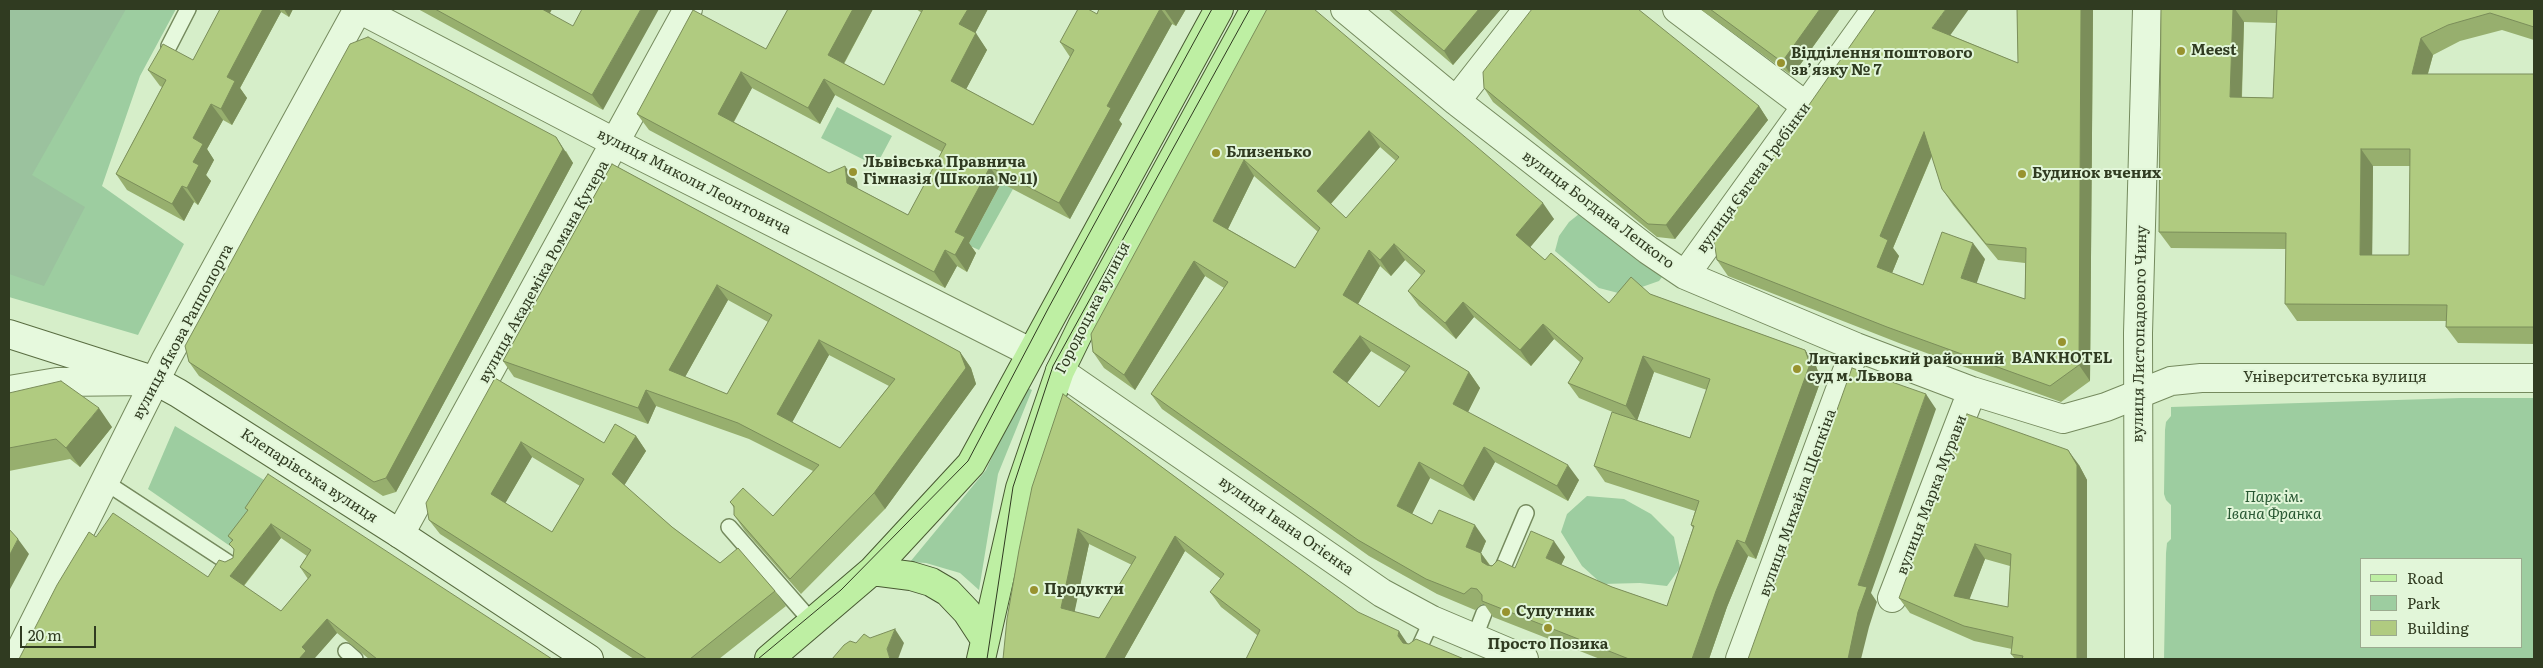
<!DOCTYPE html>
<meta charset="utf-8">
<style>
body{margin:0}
#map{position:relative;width:2543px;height:668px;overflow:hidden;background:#d6eec9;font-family:Literata,serif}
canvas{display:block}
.frame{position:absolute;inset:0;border:10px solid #303b21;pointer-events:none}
.legend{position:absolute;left:2360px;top:558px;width:162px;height:90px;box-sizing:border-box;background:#e2f6d9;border:1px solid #9bab8f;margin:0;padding:6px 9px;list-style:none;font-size:15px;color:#303b21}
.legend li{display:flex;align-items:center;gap:10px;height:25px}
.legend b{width:25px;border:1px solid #9bab8f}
.scale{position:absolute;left:20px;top:626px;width:76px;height:22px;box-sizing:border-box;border:2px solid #303b21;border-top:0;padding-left:6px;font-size:15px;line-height:18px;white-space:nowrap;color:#303b21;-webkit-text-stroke:4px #e2f6d9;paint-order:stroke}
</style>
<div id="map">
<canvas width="2543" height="668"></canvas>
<div class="frame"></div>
<ul class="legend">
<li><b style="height:6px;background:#beefa3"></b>Road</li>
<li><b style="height:14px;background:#9dcda0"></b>Park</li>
<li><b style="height:14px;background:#b0cb80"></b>Building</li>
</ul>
<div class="scale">20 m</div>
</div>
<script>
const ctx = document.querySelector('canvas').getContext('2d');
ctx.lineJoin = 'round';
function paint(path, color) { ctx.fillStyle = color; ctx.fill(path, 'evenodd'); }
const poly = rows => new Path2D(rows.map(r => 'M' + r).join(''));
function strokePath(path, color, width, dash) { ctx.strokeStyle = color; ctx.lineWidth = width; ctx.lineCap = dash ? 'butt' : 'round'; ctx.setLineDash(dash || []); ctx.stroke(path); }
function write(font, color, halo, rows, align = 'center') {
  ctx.font = font + ' Literata,serif'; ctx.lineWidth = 4; ctx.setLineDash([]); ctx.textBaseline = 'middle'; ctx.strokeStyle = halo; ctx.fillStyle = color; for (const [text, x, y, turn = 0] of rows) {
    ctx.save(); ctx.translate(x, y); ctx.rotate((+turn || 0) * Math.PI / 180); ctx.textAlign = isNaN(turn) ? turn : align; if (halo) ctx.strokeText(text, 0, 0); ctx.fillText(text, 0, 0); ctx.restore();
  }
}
const green = poly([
 [9,9,176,9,140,76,102,186,184,244,138,335,9,297],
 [837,107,892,136,876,166,821,138],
 [1001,183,1013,189,979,250,968,245],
 [1579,214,1665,273,1659,281,1622,294,1599,288,1555,251,1559,236,1569,222],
 [1024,386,1032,390,998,474,979,590,960,573,926,563,910,562,986,470],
 [2461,398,2534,398,2534,659,2164,659,2166,553,2167,543,2171,539,2171,505,2166,500,2164,494,2165,430,2166,422,2171,416,2171,407],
 [2522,559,2522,647,2362,647,2362,559],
 [175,426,269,483,230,546,148,489],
 [1587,496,1624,499,1651,514,1674,537,1680,568,1667,586,1640,583,1602,584,1582,566,1561,532,1567,514]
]);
const cemetery = poly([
 [9,9,126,9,32,175,85,207,44,286,9,274]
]);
const service = poly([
 [169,46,188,9],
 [105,482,235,567],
 [729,527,813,623],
 [1501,572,1526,513],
 [1474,639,1484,613],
 [1418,650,1432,620],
 [346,651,355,659]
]);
const minor = poly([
 [359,9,637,154,1030,352],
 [1345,9,1456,101,1648,250,1685,275,1856,347,1972,391,2063,419,2106,407,2171,381,2201,378,2534,378],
 [1677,9,1806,106],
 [1456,101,1528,9],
 [1685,275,1876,9],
 [1060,371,1382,593,1432,620,1524,659],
 [9,390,57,382,150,381],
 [400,534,688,9],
 [1892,598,1972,391],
 [16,659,165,361,358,9],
 [1740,659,1856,347]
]);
const tertiary = poly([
 [2139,659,2138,333,2147,9]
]);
const secondary = poly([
 [9,334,156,381,178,393,400,534,589,659]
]);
const primary = poly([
 [872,571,911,576,931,582,948,592,967,612,984,638],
 [769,659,872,571,971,464,1219,9],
 [981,659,1020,488,1060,371,1082,326,1255,9]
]);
const tram = poly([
 [758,659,841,590,968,461,1049,307,1212,9],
 [987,659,1013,487,1053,366,1250,9]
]);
const wall = poly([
 [220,9,293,9,289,17,281,12,240,88,247,98,232,125,223,120,207,149,214,160,206,175,211,181,198,205,194,202,184,221,127,190,116,174,162,87,160,86,148,70,193,60],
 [418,9,552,9,550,13,603,110],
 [788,9,873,9,844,64,884,85,922,13,916,9,988,9,975,33,987,50,966,89,1033,125,1070,57,1060,42,1097,14,1099,9,1186,9,1176,26,1172,24,1119,120,1122,124,1070,219,1001,183,969,243,976,253,967,272,957,266,945,288,649,130,637,114,766,49],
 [752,88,820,124,835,95,942,152,908,215,857,188,857,182,829,173,734,122],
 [1267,9,1554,219,1530,247,1545,260,1609,303,1650,294,1805,350,1816,366,1821,380,1756,559,1748,556,1727,607,1709,659,1600,659,1493,617,1484,604,1482,604,1475,610,1437,594,1369,556,1162,409,1151,394,1224,288,1205,276,1135,390,1104,368,1093,352],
 [1380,147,1396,161,1346,218,1331,204],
 [1254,176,1318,232,1295,268,1228,229],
 [1405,260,1421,275,1408,291,1419,306,1456,339,1474,317,1531,366,1554,339,1580,362,1568,383,1579,398,1615,413,1594,466,1605,482,1695,511,1691,525,1693,528,1667,606,1612,587,1561,565,1565,557,1515,568,1490,565,1481,553,1486,541,1432,524,1412,514,1430,478,1474,501,1495,462,1568,501,1579,480,1468,412,1480,388,1469,372,1358,304,1380,266,1391,276],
 [1371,351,1405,372,1379,407,1347,383],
 [1654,372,1707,390,1690,438,1637,420],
 [1388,9,1501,9,1453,65],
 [1700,9,1840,9,1792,76],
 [2017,9,2093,9,2090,381,2061,402,1899,343,1728,276,1717,260,1950,35,2018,63],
 [1932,156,1942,189,1953,205,1998,260,2025,263,2025,299,1976,283,1985,259,1923,285,1892,273,1899,256,1893,248],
 [2161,9,2534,9,2534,40,2502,30,2460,41,2433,55,2428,74,2534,74,2534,344,2458,343,2446,327,2446,321,2297,321,2285,304,2286,249,2171,248,2159,232],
 [2244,22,2276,23,2273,98,2242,97],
 [2373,166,2410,166,2409,255,2372,255],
 [1484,88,1759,106,1768,120,1675,239,1657,237,1493,102],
 [566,151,573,163,396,492,383,496,199,376,189,362],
 [612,164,960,352,971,368,976,384,885,509,801,594,745,531,734,515,734,508,730,502,773,516,813,471,749,439,656,406,648,424,514,377,503,361],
 [728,300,768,322,727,394,685,377],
 [829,355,889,386,840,448,792,422],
 [495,378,604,443,636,436,646,451,624,485,672,527,720,563,775,591,786,606,719,659,634,659,440,534,429,520],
 [532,457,580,486,552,532,505,503],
 [9,393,112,427,80,467,70,459,9,471],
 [1063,394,1358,612,1408,644,1464,659,1257,635,1221,607,1210,592,1221,579,1185,551,1124,659,1003,659],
 [1089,544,1132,565,1099,618,1074,612],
 [2079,465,2087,480,2087,659,2015,659,2011,654,2012,649,1974,641,1910,613,1899,598],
 [1985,559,2010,566,2008,607,1969,599],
 [245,508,552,659,369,659,337,633,314,659,96,537,208,577,225,562,233,558,234,550,229,544,232,541,228,536,248,511],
 [281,538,307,556,300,567,308,579,281,611,244,586]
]);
const shadedWall = poly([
 [263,9,279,9,281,12,240,88,247,98,232,125,221,109,227,77],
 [284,9,293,9,289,17],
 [538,9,552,9,546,20],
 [641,9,659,9,603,110,592,95],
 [853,9,873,9,839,72,828,55],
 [968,9,988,9,971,41,959,24],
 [1160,9,1161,9,1172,24,1119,120,1122,124,1070,219,1059,203,1107,106],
 [1165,9,1186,9,1176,26,1165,10],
 [1479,9,1501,9,1453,65,1444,51],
 [1820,9,1840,9,1792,76,1782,62],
 [1946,9,1969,9,1944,44,1932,28],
 [2081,9,2093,9,2090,381,2079,365],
 [2233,9,2235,9,2244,22,2241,113,2230,97],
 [976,33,987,50,962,97,951,81],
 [2421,38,2433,55,2423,90,2412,74],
 [741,72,752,88,729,130,718,114],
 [824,79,835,95,820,124,808,108],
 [211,104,223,120,207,149,214,160,206,175,211,181,198,205,187,188,193,162,193,138],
 [1759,106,1768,120,1675,239,1666,225],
 [1369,131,1380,147,1328,207,1317,191],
 [1924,132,1935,148,1893,248,1899,256,1888,283,1877,267,1880,236],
 [556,137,573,163,396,492,386,478],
 [2361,149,2373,166,2372,272,2360,255],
 [1244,160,1254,176,1224,237,1213,221],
 [845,166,857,182,859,199,847,183],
 [990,167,1001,183,969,243,976,253,967,272,955,255,955,232],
 [182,186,194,202,184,221,172,204],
 [1543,203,1554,219,1527,251,1516,235],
 [1973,243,1985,259,1973,294,1961,278],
 [1394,244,1405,260,1391,276,1380,260],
 [945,250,957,266,945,288,934,272],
 [1369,250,1380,266,1354,311,1343,295],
 [1194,261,1205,276,1135,390,1124,375],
 [717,285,728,300,680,386,669,370],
 [1463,302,1474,317,1456,339,1445,323],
 [1543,324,1554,339,1531,366,1520,350],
 [1360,336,1371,351,1344,387,1333,372],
 [819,340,829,355,788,430,777,414],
 [1805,350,1816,366,1821,380,1756,559,1745,543],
 [960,352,971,368,976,384,885,509,874,493],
 [1643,356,1654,372,1637,421,1626,406],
 [1469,372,1480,388,1464,420,1453,404],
 [646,390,656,406,648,424,638,408],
 [1926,394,1936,409,1871,593,1877,602,1869,627,1861,659,1848,659,1858,585],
 [99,408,112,427,80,467,66,448],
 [636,436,646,451,622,489,612,474],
 [521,442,532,457,502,509,491,494],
 [1484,447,1495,462,1474,501,1463,486],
 [2068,450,2079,465,2087,480,2087,659,2077,659],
 [1419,462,1430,478,1408,522,1397,506],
 [1568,465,1579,480,1568,501,1557,486],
 [271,524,281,538,240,590,230,576],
 [1475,525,1486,541,1477,562,1466,547],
 [1078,529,1089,544,1072,624,1061,608],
 [1175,536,1185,551,1124,659,1105,659],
 [18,539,29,554,9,591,9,556],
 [1737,540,1748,556,1727,607,1709,659,1692,659,1716,591],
 [1554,541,1565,557,1557,574,1546,558],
 [1975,544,1985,559,1965,611,1954,596],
 [1481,553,1492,569,1482,562],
 [327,619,337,633,314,659,299,659,302,647],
 [895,629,904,643,898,659,890,659,887,649],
 [1399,631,1409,646,1409,651,1398,636]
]);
const building = poly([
 [220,9,263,9,227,77,235,81,221,109,211,104,193,138,203,144,193,162,199,165,187,188,182,186,172,204,116,174,166,80,148,70,163,44,193,60,220,9],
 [435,9,542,9,573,26,582,9,641,9,592,95,435,9],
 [788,9,853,9,828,55,884,85,923,9,968,9,959,24,976,33,951,81,1033,125,1074,50,1060,42,1078,9,1088,9,1097,14,1099,9,1160,9,1107,106,1111,108,1059,203,990,167,955,232,965,237,955,255,945,250,934,272,637,114,693,10,766,49,788,9],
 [741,72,808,108,824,79,946,144,908,215,847,183,845,166,829,173,718,114,741,72],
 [1267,9,1314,9,1543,203,1516,235,1545,260,1551,253,1609,303,1631,277,1650,294,1805,350,1810,364,1745,543,1737,540,1716,591,1692,659,1629,659,1482,601,1482,595,1477,589,1471,588,1464,594,1426,579,1358,540,1151,394,1228,282,1194,261,1124,375,1093,352,1091,334,1267,9],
 [1369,131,1399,157,1346,218,1317,191,1369,131],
 [1244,160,1320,228,1295,268,1213,221,1244,160],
 [1394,244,1425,271,1408,291,1445,323,1463,302,1520,350,1543,324,1583,358,1568,383,1626,406,1643,356,1710,379,1690,438,1612,412,1594,466,1699,501,1691,525,1694,526,1667,606,1612,587,1546,558,1554,541,1531,531,1515,568,1498,560,1492,566,1487,565,1482,562,1481,553,1466,547,1475,525,1439,510,1432,524,1397,506,1419,462,1463,486,1484,447,1557,486,1568,465,1453,404,1469,372,1343,295,1369,250,1380,260,1394,244],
 [1360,336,1410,366,1379,407,1333,372,1360,336],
 [1394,9,1479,9,1444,51,1394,9],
 [1532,9,1638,9,1759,106,1666,225,1648,224,1484,88,1483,72,1532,9],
 [1710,9,1820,9,1782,62,1710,9],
 [1876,9,1946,9,1932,28,2018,63,2017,9,2081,9,2079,365,2050,386,1887,327,1717,260,1714,241,1876,9],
 [1924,132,1942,189,1986,244,2026,248,2025,299,1961,278,1973,243,1942,232,1923,285,1877,267,1888,240,1880,236,1924,132],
 [2161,9,2233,9,2230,97,2273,98,2277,9,2534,9,2534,27,2490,13,2448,25,2421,38,2412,74,2534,74,2534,327,2446,327,2447,305,2285,304,2286,233,2159,232,2161,9],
 [2361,149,2410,149,2409,255,2360,255,2361,149],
 [368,37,556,137,563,149,386,478,374,482,189,362,185,346,350,44,368,37],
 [612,164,960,352,966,368,874,493,790,579,734,515,734,506,730,502,743,488,773,516,819,465,738,423,646,390,638,408,503,361,612,164],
 [717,285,772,315,727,394,669,370,717,285],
 [819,340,895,379,840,448,777,414,819,340],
 [1852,368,1926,394,1858,585,1867,587,1858,612,1848,659,1748,659,1852,368],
 [495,378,604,443,615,424,636,436,612,474,672,527,720,563,738,548,775,591,690,659,647,659,429,520,426,503,495,378],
 [521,442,584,479,552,532,491,494,521,442],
 [61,381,99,408,66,448,56,439,9,448,9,393,61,381],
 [1063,394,1358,612,1399,631,1398,636,1403,643,1409,644,1416,639,1464,659,1246,659,1260,630,1210,592,1224,574,1175,536,1105,659,1003,659,1007,619,1019,550,1032,487,1063,394],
 [1078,529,1136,557,1099,618,1061,608,1078,529],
 [1967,414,2068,450,2077,465,2077,659,2022,659,2023,656,2011,654,2013,637,1964,626,1899,598,1967,414],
 [1975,544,2011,554,2008,607,1954,596,1975,544],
 [268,474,552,659,377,659,327,619,302,647,306,651,299,659,19,659,57,585,89,532,96,537,113,513,208,577,219,560,225,562,233,558,234,549,229,544,233,540,228,536,248,510,245,508,268,474],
 [271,524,311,550,300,567,311,575,281,611,230,576,271,524],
 [9,529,18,539,9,556,9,529],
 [895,629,887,649,890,659,832,659,844,645,850,641,856,643,864,634,870,638,895,629]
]);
const markers = [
 [2181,51,5,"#98932f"],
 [1781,63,5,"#98932f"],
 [1216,153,5,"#98932f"],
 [853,172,5,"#98932f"],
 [2022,174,5,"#98932f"],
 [2062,342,5,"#98932f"],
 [1797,369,5,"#98932f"],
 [1034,590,5,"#98932f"],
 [1506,612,5,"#98932f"],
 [1548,628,5,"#98932f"]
];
const poiNames = [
 ["Meest",2191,51],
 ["Відділення поштового",1791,54],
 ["зв’язку № 7",1791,71],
 ["Близенько",1226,153],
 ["Львівська Правнича",863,163],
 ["Гімназія (Школа № 11)",863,180],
 ["Будинок вчених",2032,174],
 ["BANKHOTEL",2062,359,"center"],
 ["Личаківський районний",1807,360],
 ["суд м. Львова",1807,377],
 ["Продукти",1044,590],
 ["Супутник",1516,612],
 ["Просто Позика",1548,645,"center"]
];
const streetNames = [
 ["вулиця Євгена Гребінки",1754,178,-54],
 ["вулиця Миколи Леонтовича",694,182,27],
 ["вулиця Богдана Лепкого",1598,210,37],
 ["вулиця Академіка Романа Кучера",544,272,-61],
 ["Городоцька вулиця",1093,308,-63],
 ["вулиця Якова Раппопорта",183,332,-62],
 ["вулиця Листопадового Чину",2140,334,-89],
 ["Університетська вулиця",2335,378],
 ["Клепарівська вулиця",309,476,33],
 ["вулиця Марка Мурави",1932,495,-69],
 ["вулиця Михайла Щепкіна",1798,503,-70],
 ["вулиця Івана Огієнка",1286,526,35]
];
const parkNames = [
 ["Парк ім.",2274,498],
 ["Івана Франка",2274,515]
];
paint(green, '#9dcda0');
paint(cemetery, '#9bc29e');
strokePath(service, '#758a5e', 18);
strokePath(minor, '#758a5e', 30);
strokePath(tertiary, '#758a5e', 30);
strokePath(secondary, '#596d41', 30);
strokePath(primary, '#485932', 30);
strokePath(service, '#e6f9dd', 15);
strokePath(minor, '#e6f9dd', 28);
strokePath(tertiary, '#e6f9dd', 28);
strokePath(secondary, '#e6f9dd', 28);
strokePath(primary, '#beefa3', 28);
strokePath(tram, '#303b21', 1);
paint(wall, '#97af6e');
paint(shadedWall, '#7b8e5a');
paint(building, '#b0cb80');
strokePath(building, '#7b8e5a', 1);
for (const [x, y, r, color] of markers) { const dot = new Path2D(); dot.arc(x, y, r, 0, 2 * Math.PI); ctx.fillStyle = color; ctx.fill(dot); strokePath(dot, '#e2f6d9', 2); }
write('bold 15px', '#303b21', '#e2f6d9', poiNames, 'left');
write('15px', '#303b21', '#e2f6d9', streetNames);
write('italic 15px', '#285732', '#e2f6d9', parkNames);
</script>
